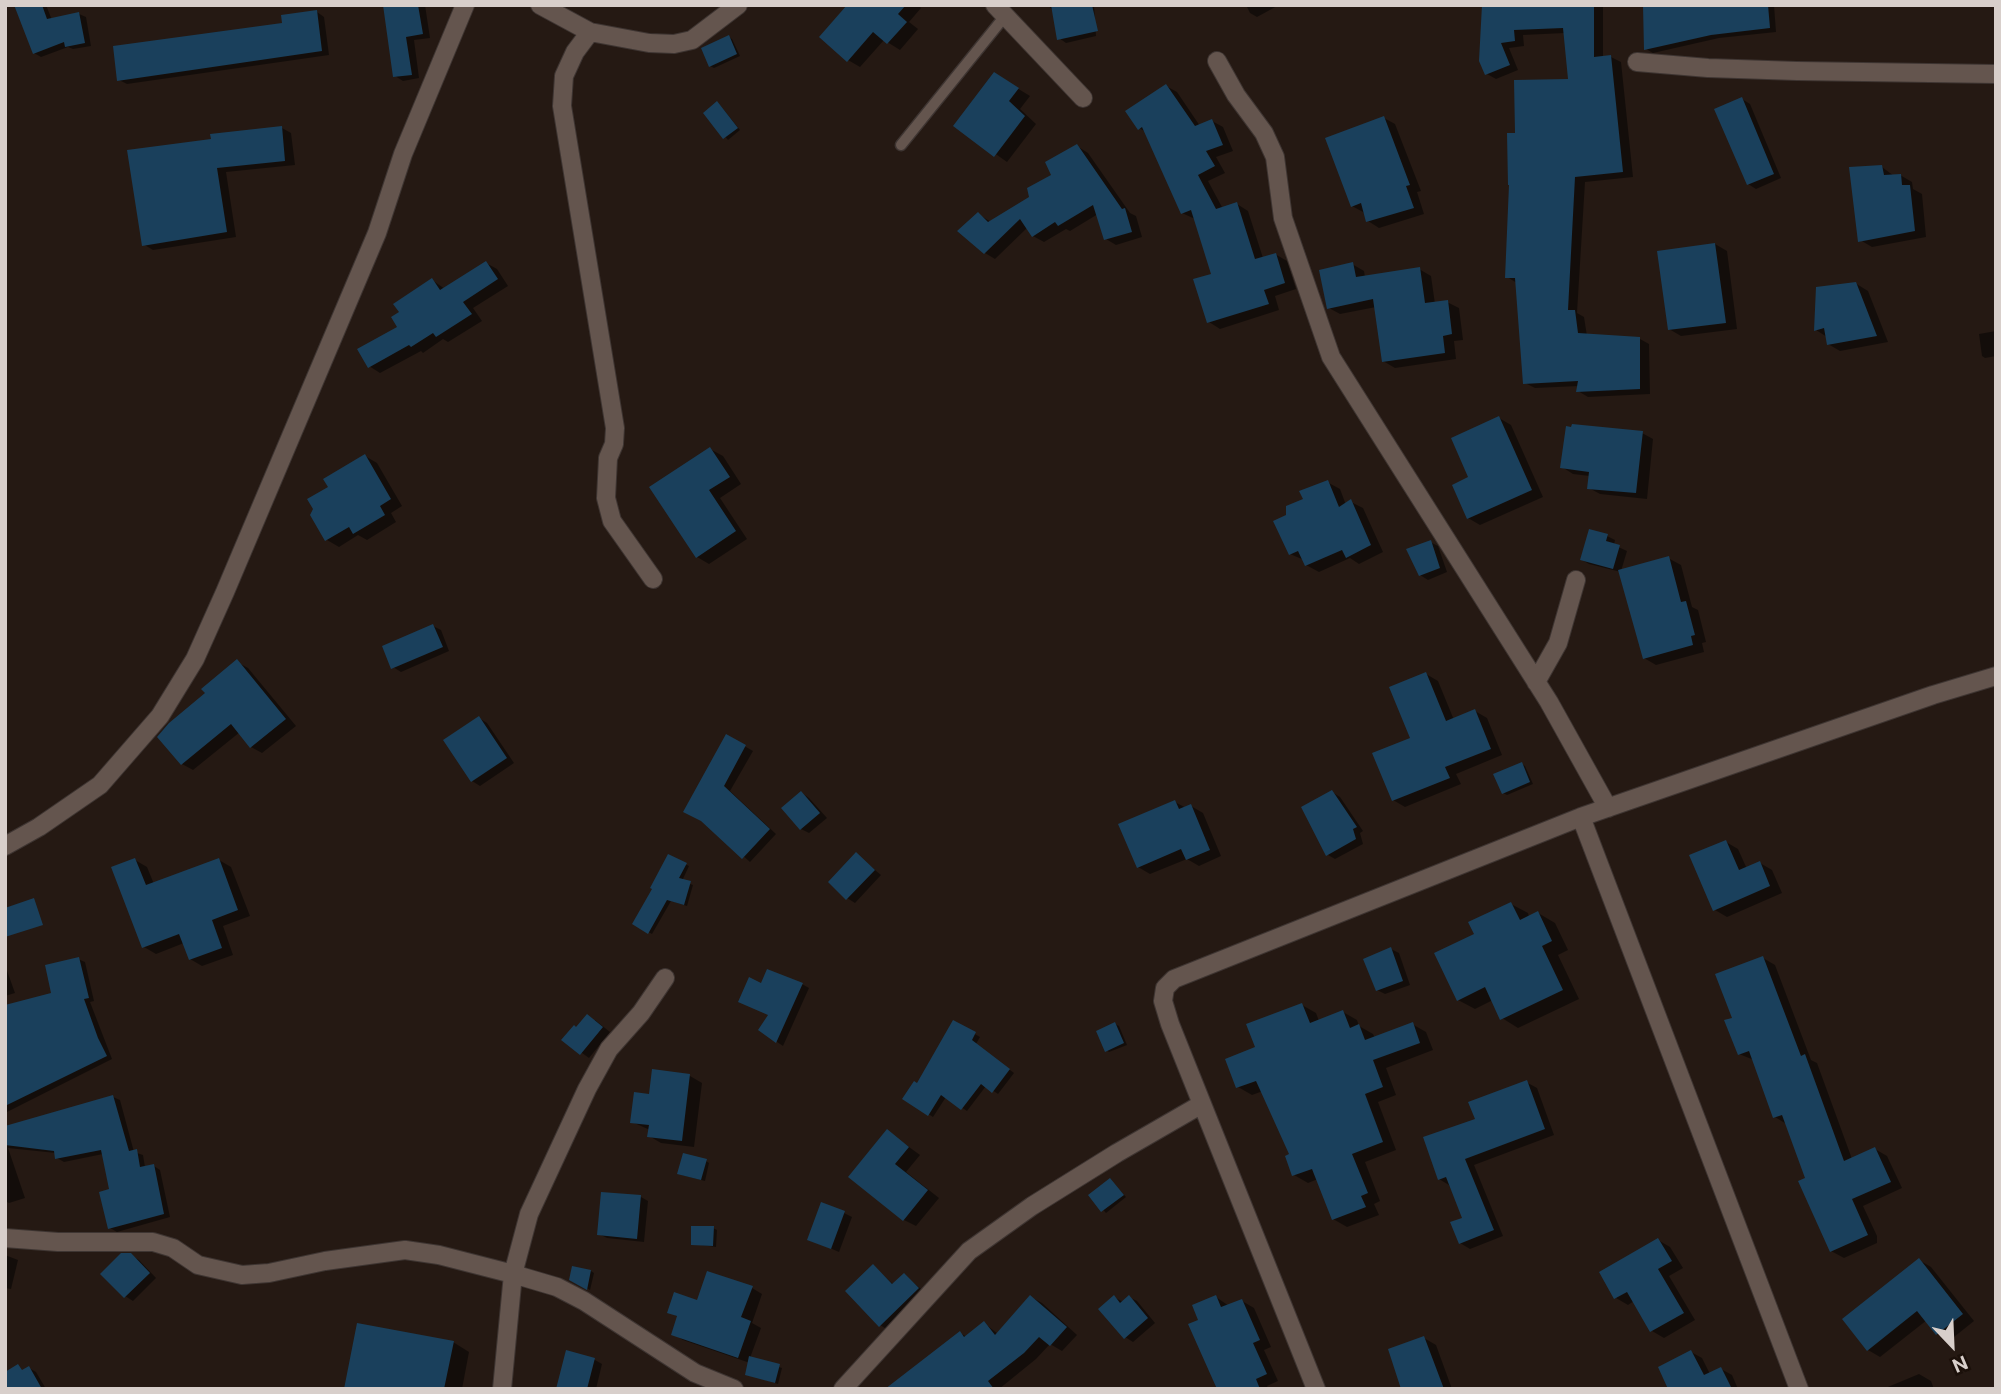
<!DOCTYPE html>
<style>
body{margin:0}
#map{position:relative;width:2001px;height:1394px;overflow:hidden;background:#251913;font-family:"Public Sans",sans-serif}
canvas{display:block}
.frame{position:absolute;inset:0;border:7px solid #d8cfcb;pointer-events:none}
.north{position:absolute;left:1917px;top:1310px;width:70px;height:70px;-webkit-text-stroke:5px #1b100a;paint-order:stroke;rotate:157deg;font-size:19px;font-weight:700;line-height:28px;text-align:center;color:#d8cfcb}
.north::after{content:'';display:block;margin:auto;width:24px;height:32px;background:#d8cfcb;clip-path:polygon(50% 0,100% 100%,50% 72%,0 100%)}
</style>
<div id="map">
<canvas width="2001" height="1394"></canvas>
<div class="frame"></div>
<div class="north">N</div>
</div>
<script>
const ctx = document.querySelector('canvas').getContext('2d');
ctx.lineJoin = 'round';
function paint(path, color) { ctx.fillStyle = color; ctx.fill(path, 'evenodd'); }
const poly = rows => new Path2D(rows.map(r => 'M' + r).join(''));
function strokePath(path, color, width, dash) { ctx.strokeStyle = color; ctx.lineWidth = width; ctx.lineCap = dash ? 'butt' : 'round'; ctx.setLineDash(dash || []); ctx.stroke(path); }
const shadow = poly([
 [14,5,46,5,52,20,79,14,86,17,91,46,73,49,68,47,41,57,34,53],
 [385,5,425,5,430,38,414,40,419,78,403,81,395,76],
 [849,5,918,5,921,8,909,22,918,29,900,50,884,40,860,67,848,60],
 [1048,5,1094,5,1096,36,1066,43,1059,38,1054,12],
 [1246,5,1279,5,1257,17,1250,13],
 [1483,5,1603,5,1603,57,1611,57,1621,62,1633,177,1585,182,1577,313,1584,317,1587,336,1640,339,1649,344,1650,394,1588,397,1578,391,1579,386,1535,388,1525,383,1517,283,1507,277,1570,80,1565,33,1523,35,1524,46,1509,48,1518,70,1496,79,1487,74],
 [1653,5,1774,5,1776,32,1719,38,1653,53,1646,49],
 [317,12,324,17,329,55,127,84,119,80],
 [729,37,732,39,740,56,714,68,710,66],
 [994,74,1030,96,1020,109,1036,124,1007,162,956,126],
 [1166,86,1177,92,1200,126,1212,121,1223,127,1233,151,1216,157,1225,173,1208,181,1223,209,1237,204,1248,211,1263,258,1275,254,1287,261,1296,289,1275,296,1279,310,1220,329,1209,322,1213,275,1195,219,1182,213,1146,132,1139,128],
 [1742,99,1750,104,1781,178,1756,189,1748,184],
 [720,105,740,130,728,140,705,113],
 [1384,118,1395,124,1421,191,1417,192,1424,214,1379,228,1368,221,1363,212,1352,206],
 [282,128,291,133,295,165,226,172,236,237,153,250,143,244,213,140],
 [1077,146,1088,153,1130,213,1136,216,1142,237,1116,245,1106,239,1098,214,1070,231,1066,229,1044,242,1033,236,1028,227,995,259,985,253,978,214,991,222,1031,198],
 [1882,167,1894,176,1900,175,1912,182,1913,189,1922,194,1926,237,1872,247,1860,240],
 [1715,244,1727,251,1737,329,1681,336,1669,329],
 [486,263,497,269,508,286,473,308,482,321,448,342,443,339,423,353,421,351,380,373,369,366,400,328,432,280,445,289],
 [1352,264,1364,271,1365,277,1419,269,1431,276,1435,304,1447,302,1459,308,1463,340,1454,341,1456,359,1395,368,1383,361,1376,307,1340,314,1329,308],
 [1855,283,1868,291,1888,342,1840,351,1828,344,1827,337,1816,330],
 [1996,331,1996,356,1985,358,1982,356,1979,334],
 [1499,418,1511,425,1543,497,1480,525,1468,518,1470,478],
 [1573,429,1642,433,1653,439,1647,499,1600,494,1589,488,1590,476,1573,474,1562,467],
 [710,449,723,456,741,484,720,498,747,539,709,564,697,557],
 [365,456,377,463,402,506,391,513,396,522,367,540,358,535,339,547,327,540,330,488],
 [1327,482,1340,489,1346,505,1351,502,1363,508,1383,552,1359,564,1350,558,1319,572,1306,565,1304,560,1290,554,1288,517],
 [1607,536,1615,540,1614,545,1627,551,1621,571,1668,558,1681,565,1692,607,1698,610,1706,642,1702,643,1704,652,1656,665,1644,658,1621,572,1589,564,1582,560],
 [1430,542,1438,546,1447,572,1428,580,1420,575],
 [433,626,441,630,449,651,401,672,393,667],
 [237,662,248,668,296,726,262,753,251,747,240,732,193,770,182,764,160,737,207,694],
 [1426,674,1438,681,1454,720,1475,711,1487,718,1502,755,1456,774,1461,784,1405,807,1393,800,1412,739],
 [479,718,487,723,514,763,480,786,472,781],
 [727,736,753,751,730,791,776,834,750,862,704,821],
 [1522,764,1525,766,1533,784,1507,795,1503,793],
 [1332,792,1340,797,1363,831,1360,833,1363,844,1335,859,1328,855],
 [802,793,809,798,827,818,809,833,801,829],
 [1175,802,1186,808,1191,806,1203,813,1221,856,1199,866,1187,859,1150,874,1138,867],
 [1726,842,1738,849,1747,869,1760,863,1772,870,1782,893,1727,917,1715,910],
 [857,855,881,875,855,903,847,898],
 [668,856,689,866,682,881,693,885,687,906,671,901,652,934,634,924,654,888],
 [135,860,147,867,154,884,219,860,231,867,250,916,223,926,233,955,202,966,190,959,184,943,156,954,144,947],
 [1511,904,1528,913,1529,917,1538,913,1555,923,1568,950,1558,955,1579,999,1518,1028,1502,1018,1493,1000,1475,1009,1458,1000,1476,935],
 [1391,949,1399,953,1410,985,1385,994,1377,990],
 [1763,958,1775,965,1811,1060,1817,1063,1852,1159,1875,1149,1887,1156,1902,1188,1863,1206,1877,1236,1877,1243,1844,1258,1831,1251,1788,1125,1775,1117,1754,1060,1739,1054,1734,1019],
 [78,959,85,962,94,1001,90,1002,112,1059,5,1113,5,1034,54,994],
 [5,965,15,993,5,996],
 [802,984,809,988,783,1046,777,1042,762,985],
 [1302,1005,1316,1013,1319,1021,1343,1012,1357,1020,1359,1026,1373,1034,1375,1038,1412,1024,1426,1032,1433,1050,1386,1068,1396,1095,1378,1102,1396,1150,1365,1162,1380,1201,1374,1204,1379,1215,1347,1227,1333,1219,1318,1179,1308,1183,1294,1175,1292,1155,1263,1091,1252,1095,1238,1087,1257,1048],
 [595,1020,610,1032,589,1058,564,1040],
 [954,1022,980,1037,976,1044,1014,1073,998,1094,986,1086,967,1111,946,1097,933,1117,904,1098,917,1085],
 [1115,1024,1119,1026,1127,1045,1109,1052,1106,1050],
 [653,1071,690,1076,702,1083,694,1147,661,1143,649,1136,650,1130,632,1122,650,1096],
 [1526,1082,1537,1088,1554,1135,1474,1165,1503,1236,1470,1249,1460,1243,1465,1219,1449,1185,1439,1179,1477,1120],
 [113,1097,120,1100,134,1152,143,1155,145,1167,154,1166,160,1170,170,1217,117,1232,110,1228,111,1190,103,1154,64,1162,57,1158,56,1153,8,1148,25,1198,9,1203,5,1201,5,1128],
 [887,1131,920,1155,906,1172,939,1198,916,1226,904,1220],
 [706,1161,709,1163,705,1181,682,1175],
 [1110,1180,1126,1197,1106,1213,1091,1196],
 [641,1197,648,1201,644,1242,607,1238,599,1234],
 [844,1213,852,1217,839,1252,809,1239],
 [713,1228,717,1230,716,1247,693,1244],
 [1658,1240,1670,1247,1683,1268,1669,1276,1695,1320,1664,1338,1652,1331,1634,1301,1628,1305,1616,1298],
 [5,1255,18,1260,11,1289,5,1288],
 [130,1255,139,1260,156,1278,133,1301,125,1296],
 [1919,1260,1931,1267,1974,1321,1949,1341,1937,1334,1927,1320,1880,1357,1868,1350],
 [873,1266,894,1285,904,1275,926,1293,888,1330,880,1325],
 [591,1271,594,1273,590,1290,571,1279],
 [752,1288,762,1294,752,1323,761,1328,750,1358,782,1368,778,1384,747,1374,750,1363,683,1340,673,1334,678,1317,669,1312],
 [1031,1297,1042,1303,1077,1335,1062,1351,1050,1344,1036,1359,999,1389,901,1389,960,1333,967,1337,984,1323,998,1334],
 [1114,1297,1123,1302,1129,1297,1137,1301,1155,1323,1133,1342,1125,1337],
 [1216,1297,1229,1306,1242,1301,1254,1308,1271,1347,1264,1350,1278,1381,1267,1386,1269,1389,1222,1389,1201,1321],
 [1424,1338,1436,1345,1452,1389,1402,1389],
 [453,1342,469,1352,462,1389,346,1389],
 [1691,1352,1702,1358,1710,1374,1721,1369,1732,1375,1738,1389,1666,1389,1669,1387],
 [567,1353,595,1360,602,1364,596,1389,558,1389],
 [29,1368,36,1372,46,1389,5,1389],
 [1919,1374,1931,1381,1934,1389,1883,1389]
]);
const building = poly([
 [14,5,42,5,47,19,79,12,85,43,65,47,64,42,33,54],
 [383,5,418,5,423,34,406,37,412,75,393,77],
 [847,5,906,5,898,14,907,22,887,44,873,32,847,62,819,37],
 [1051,5,1092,5,1098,31,1057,40],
 [1482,5,1594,5,1594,57,1611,55,1623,172,1575,177,1568,310,1575,310,1578,333,1640,337,1640,389,1576,392,1578,381,1523,384,1515,278,1505,278,1509,185,1508,185,1507,133,1515,133,1514,80,1568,79,1563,28,1514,30,1515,41,1501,43,1510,65,1485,75,1479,61],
 [1643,5,1768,5,1770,28,1711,35,1644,50],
 [317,10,322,51,117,81,113,46,282,23,281,15],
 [729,35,737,54,709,67,701,48],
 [994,72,1019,88,1009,101,1025,116,994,157,953,126],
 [1166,84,1195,126,1212,119,1223,145,1206,151,1215,166,1198,175,1216,209,1237,202,1255,259,1276,253,1285,283,1264,290,1269,304,1207,323,1193,279,1211,274,1191,210,1181,214,1142,127,1138,130,1125,111],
 [1742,97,1774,174,1747,185,1714,109],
 [717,101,738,128,723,139,703,113],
 [1384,116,1410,185,1406,186,1414,208,1366,222,1361,203,1351,207,1325,138],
 [282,126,285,161,217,168,227,232,142,246,127,150,211,139,210,134],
 [1077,144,1122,209,1125,208,1132,232,1104,240,1093,205,1058,226,1055,222,1032,237,1020,219,984,254,957,231,978,212,988,222,1029,197,1027,188,1051,175,1045,162],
 [1882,165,1884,175,1901,174,1902,185,1910,185,1915,231,1858,242,1849,167],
 [1715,243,1726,323,1668,330,1657,251],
 [486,261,498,279,463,302,472,314,436,337,433,333,411,347,409,345,368,368,357,349,397,327,391,317,399,312,393,304,432,278,440,290],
 [1353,262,1356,277,1420,267,1425,303,1448,300,1452,334,1443,336,1445,353,1382,362,1373,299,1327,309,1319,270],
 [1856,282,1877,336,1827,345,1824,328,1814,331,1816,287],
 [1499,416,1532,490,1467,519,1452,485,1468,477,1451,438],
 [1572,424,1643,431,1636,493,1587,489,1589,472,1560,468,1566,426,1571,427],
 [710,447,730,477,709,490,736,531,696,558,649,487],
 [365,454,391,499,380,506,385,515,353,534,349,527,325,541,310,515,313,509,307,499,328,487,323,479],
 [1328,480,1339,507,1351,499,1371,545,1346,558,1342,550,1305,566,1298,551,1289,555,1273,521,1286,515,1286,506,1303,499,1299,491],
 [1589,529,1608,534,1606,541,1620,545,1613,569,1580,560],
 [1431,540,1440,568,1419,576,1406,549],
 [1669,556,1681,602,1686,601,1695,635,1691,636,1693,645,1643,659,1618,570],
 [433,624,443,647,391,669,382,646],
 [237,659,286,719,250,748,231,724,181,765,157,737,169,723,205,693,201,689],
 [1426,672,1446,721,1475,709,1491,749,1445,767,1450,778,1392,801,1372,753,1410,738,1389,687],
 [479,716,507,758,471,782,443,740],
 [726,734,746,745,724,786,770,829,742,859,701,821,683,812],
 [1522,762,1530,782,1502,794,1493,774],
 [1332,790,1357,827,1353,829,1356,839,1326,856,1301,807],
 [801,791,820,813,800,830,781,808],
 [1175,800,1179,809,1191,804,1210,850,1186,860,1181,849,1137,868,1118,824],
 [1726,840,1739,870,1760,861,1770,886,1713,911,1689,855],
 [856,852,875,870,846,900,828,882],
 [668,854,687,863,679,878,691,881,684,905,667,900,648,934,632,924,652,889,650,888],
 [135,858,146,885,219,858,238,910,212,920,222,948,189,960,179,934,142,948,111,867],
 [34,898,43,925,5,937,5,908],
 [1511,902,1520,920,1538,911,1552,941,1542,946,1563,990,1500,1020,1485,987,1457,1001,1434,953,1474,934,1468,922],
 [1391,947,1403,981,1376,991,1363,959],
 [1763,956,1801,1056,1805,1054,1844,1161,1875,1147,1891,1182,1852,1199,1868,1235,1830,1252,1798,1181,1805,1178,1782,1115,1773,1118,1749,1051,1738,1055,1724,1020,1732,1018,1715,974],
 [79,957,89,998,84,999,98,1038,107,1056,5,1106,5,1005,51,993,45,965],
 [767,969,803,983,776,1043,758,1030,768,1015,738,1002,749,977,761,983],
 [1302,1003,1310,1023,1343,1010,1350,1028,1359,1024,1365,1040,1413,1022,1420,1043,1373,1060,1383,1087,1365,1094,1383,1142,1352,1154,1368,1193,1361,1196,1366,1207,1332,1220,1312,1169,1292,1176,1285,1156,1289,1154,1256,1081,1236,1088,1225,1059,1255,1047,1246,1024],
 [587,1014,603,1027,580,1055,561,1040,574,1025,576,1027],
 [953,1020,976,1032,972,1040,1010,1069,992,1093,981,1084,961,1110,941,1095,928,1116,902,1099,914,1081,917,1083],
 [1115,1022,1124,1043,1105,1052,1096,1031],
 [652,1069,690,1074,682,1141,647,1137,649,1125,630,1123,634,1092,649,1094],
 [1527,1080,1545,1129,1465,1159,1494,1230,1459,1244,1450,1222,1462,1218,1446,1177,1438,1180,1423,1137,1475,1119,1468,1102],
 [113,1095,129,1151,137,1149,140,1167,154,1164,164,1214,108,1229,99,1192,109,1189,101,1150,55,1159,54,1151,5,1145,5,1126],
 [887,1129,909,1147,895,1164,928,1190,903,1221,848,1177],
 [683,1153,707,1159,701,1180,677,1174],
 [1110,1178,1124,1195,1101,1212,1088,1195],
 [601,1192,641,1195,637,1239,597,1235],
 [821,1202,845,1211,831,1249,807,1240],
 [691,1226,714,1226,713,1246,691,1245],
 [1658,1238,1672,1261,1658,1269,1684,1313,1650,1332,1627,1292,1614,1299,1599,1272],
 [121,1253,131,1253,150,1273,124,1298,100,1274],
 [1919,1258,1963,1314,1936,1335,1917,1311,1867,1351,1842,1319],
 [873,1264,892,1284,904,1273,919,1288,879,1327,845,1291],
 [572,1266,591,1270,587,1290,569,1280],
 [707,1271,753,1286,741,1317,751,1321,738,1358,671,1335,677,1316,667,1313,674,1292,697,1300],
 [1030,1295,1067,1327,1050,1346,1039,1337,1024,1353,988,1381,994,1389,885,1389,960,1331,964,1337,984,1321,995,1335],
 [1114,1295,1120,1303,1129,1295,1148,1318,1124,1339,1098,1309],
 [1216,1295,1221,1307,1242,1299,1260,1340,1253,1343,1267,1374,1256,1379,1260,1389,1217,1389,1188,1324,1198,1320,1192,1305],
 [357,1323,454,1341,444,1389,344,1389],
 [1424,1336,1444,1389,1401,1389,1388,1349],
 [566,1350,595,1358,587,1389,556,1389],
 [1691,1350,1704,1375,1721,1367,1732,1389,1668,1389,1658,1367],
 [749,1356,780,1364,775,1383,745,1375],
 [18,1364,22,1370,29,1366,42,1389,5,1389,5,1372]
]);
const lane = poly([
 [901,145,1005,16]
]);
const street = poly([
 [540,5,590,32,649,43,674,44,692,40,738,5],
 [995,5,1083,98],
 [590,32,575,52,564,76,562,106,615,428,614,444,608,458,606,498,612,521,653,579],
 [1217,61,1236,95,1264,133,1275,157,1283,218,1331,357,1549,702,1608,808],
 [1637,62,1708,68,1797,71,1996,74],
 [1536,682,1558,643,1576,580],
 [1581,817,1799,1389],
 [5,846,39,827,100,785,160,716,195,659,225,592,377,233,403,154,465,5],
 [5,1238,58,1242,153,1242,173,1248,198,1265,242,1275,269,1273,325,1261,405,1250,439,1255,513,1274,529,1214,587,1089,609,1049,641,1013,665,978],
 [502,1389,513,1274,557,1287,584,1301,695,1373,734,1389],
 [843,1389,969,1251,1032,1206,1117,1153,1202,1104],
 [1316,1389,1170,1024,1163,1001,1165,988,1174,979,1581,817,1933,695,1996,676]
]);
paint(shadow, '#0007');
paint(building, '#1a405c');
strokePath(lane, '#3e3532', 13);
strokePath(street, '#3e3532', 20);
strokePath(lane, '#64554e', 10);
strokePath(street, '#64554e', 18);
</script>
